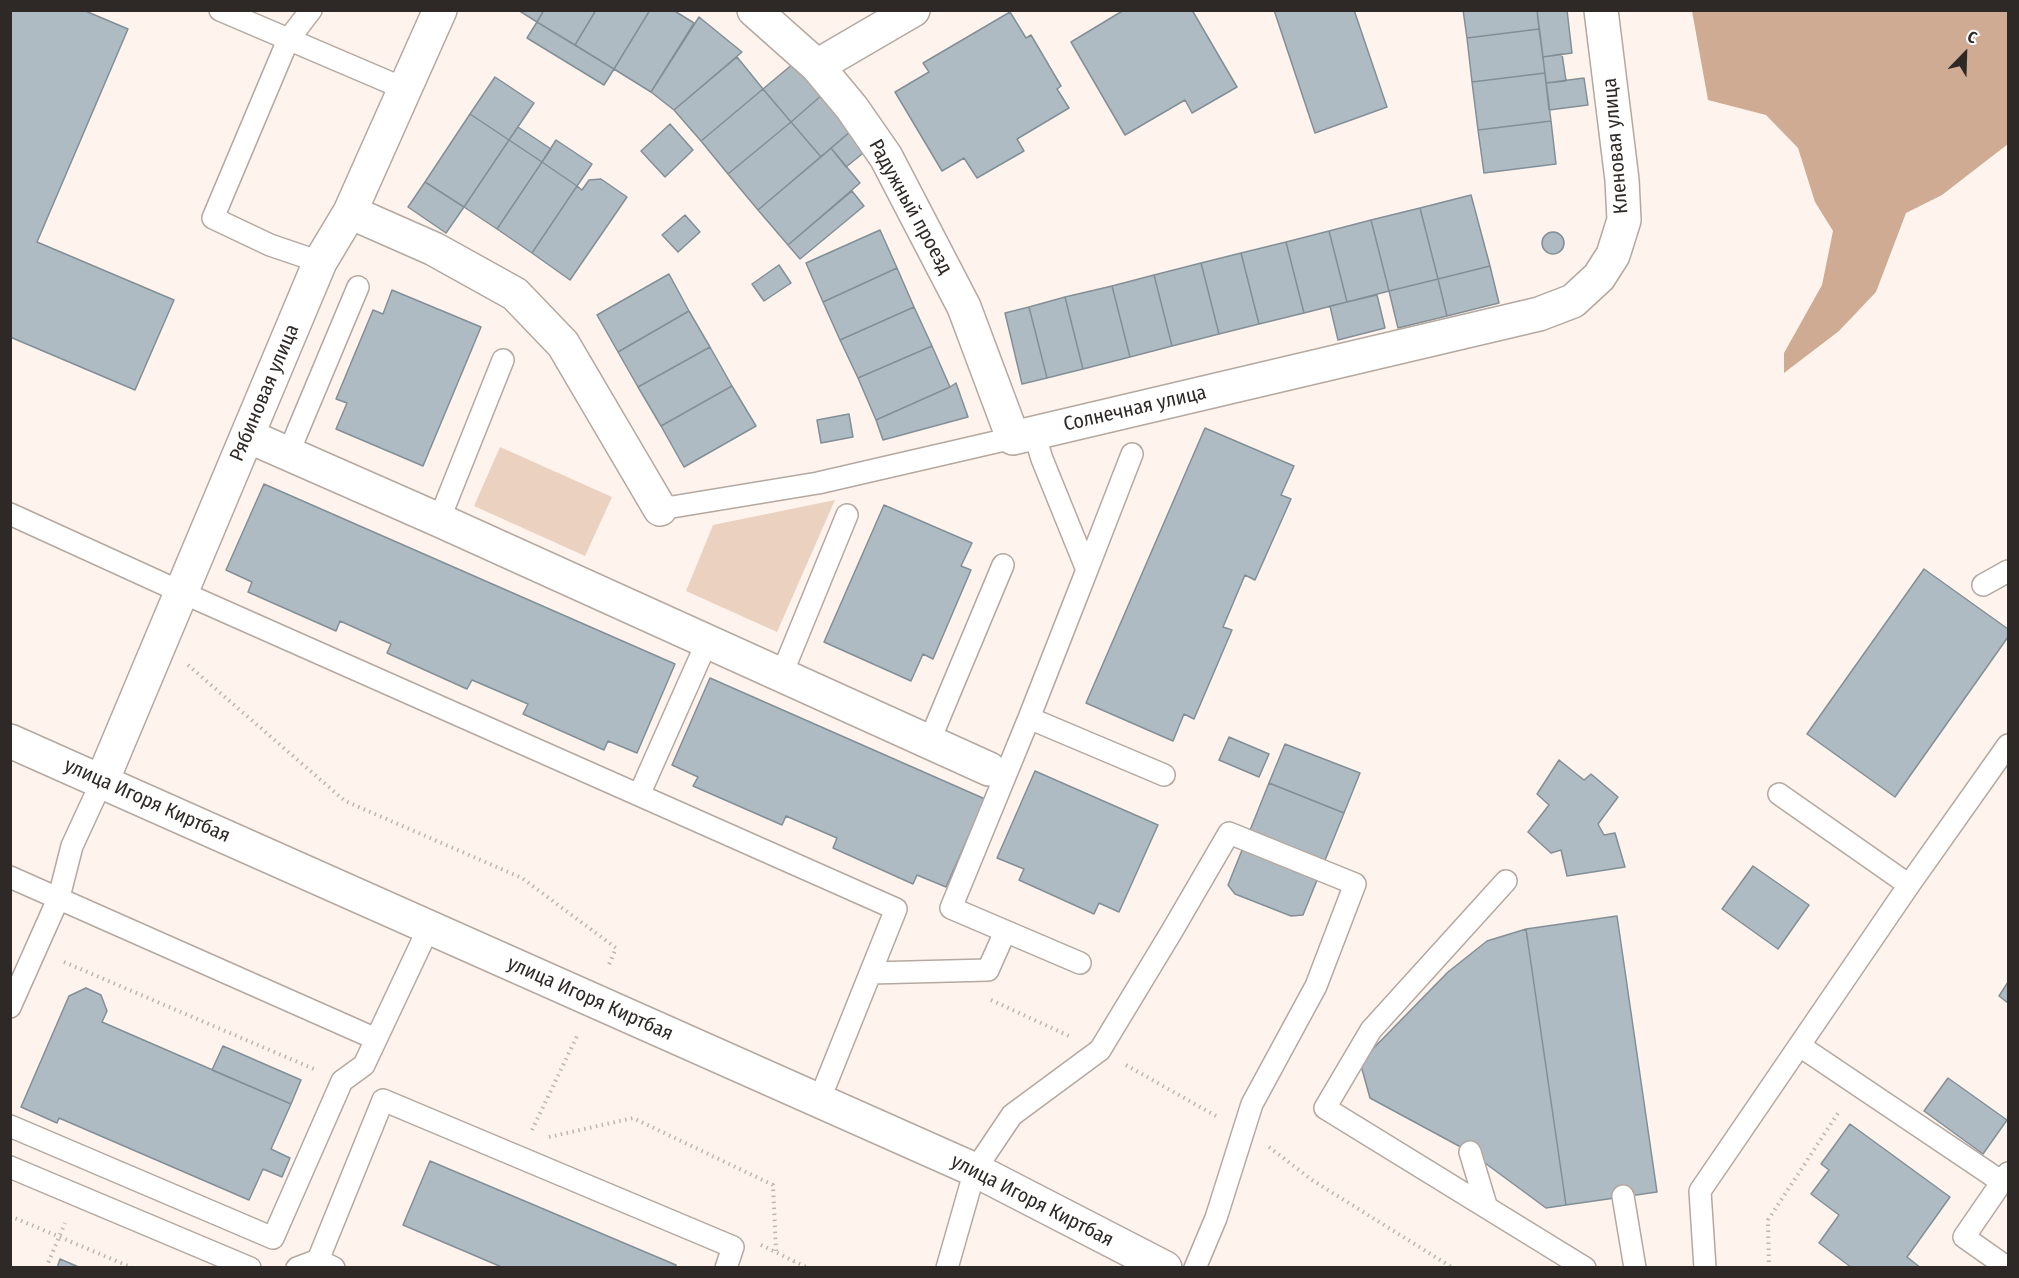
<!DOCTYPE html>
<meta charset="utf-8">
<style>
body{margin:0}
#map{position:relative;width:2019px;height:1278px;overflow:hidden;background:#fef4ed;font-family:"Fira Sans Condensed",sans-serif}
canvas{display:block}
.frame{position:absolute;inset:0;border:12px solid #2e2926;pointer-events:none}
.north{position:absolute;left:1935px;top:24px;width:60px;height:60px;-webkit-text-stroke:4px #fff;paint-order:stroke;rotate:23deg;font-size:16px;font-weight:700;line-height:24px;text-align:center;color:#2e2926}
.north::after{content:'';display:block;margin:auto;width:21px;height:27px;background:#2e2926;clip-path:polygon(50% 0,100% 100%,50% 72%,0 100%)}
</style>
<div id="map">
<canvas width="2019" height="1278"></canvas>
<div class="frame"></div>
<div class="north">С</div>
</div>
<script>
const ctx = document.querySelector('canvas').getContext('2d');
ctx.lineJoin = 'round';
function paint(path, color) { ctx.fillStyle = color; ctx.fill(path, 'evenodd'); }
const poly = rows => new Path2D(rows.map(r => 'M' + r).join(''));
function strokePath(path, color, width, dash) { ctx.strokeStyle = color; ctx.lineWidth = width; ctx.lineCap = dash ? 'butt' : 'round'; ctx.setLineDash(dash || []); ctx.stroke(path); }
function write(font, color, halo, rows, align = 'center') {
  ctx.font = font + ' "Fira Sans Condensed",sans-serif'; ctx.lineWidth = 6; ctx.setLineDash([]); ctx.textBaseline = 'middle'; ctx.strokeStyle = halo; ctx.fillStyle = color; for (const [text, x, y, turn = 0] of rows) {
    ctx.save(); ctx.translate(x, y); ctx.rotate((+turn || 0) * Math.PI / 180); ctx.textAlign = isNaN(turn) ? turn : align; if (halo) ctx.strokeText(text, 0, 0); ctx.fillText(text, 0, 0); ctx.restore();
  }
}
const green = poly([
 [500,447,612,497,585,556,474,506],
 [835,500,777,632,686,591,713,525]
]);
const forest = poly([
 [1692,11,2008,11,2008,144,1942,195,1906,213,1876,292,1839,331,1784,373,1784,353,1822,285,1833,231,1815,202,1798,148,1766,115,1708,100]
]);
const building = poly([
 [10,10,83,10,128,29,37,242,174,300,135,390,10,337,10,10],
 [518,10,544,10,537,22,518,10],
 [544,10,596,10,575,45,537,22,544,10],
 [596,10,650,10,614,69,575,45,596,10],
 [650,10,673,10,694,23,651,92,614,69,650,10],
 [1124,10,1192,10,1237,87,1192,113,1185,100,1125,135,1071,42,1124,10],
 [1274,10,1354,10,1387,107,1315,133,1274,10],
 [1463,10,1537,10,1539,29,1467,38,1463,10],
 [1537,10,1567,10,1572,53,1543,57,1537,10],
 [1010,12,1026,38,1031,35,1061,86,1057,89,1069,108,1017,139,1024,151,977,178,964,158,942,171,895,92,929,72,923,63,1010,12],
 [699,17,742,52,674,110,651,92,699,17],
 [537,22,614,69,604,85,527,38,537,22],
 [1539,29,1545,73,1472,82,1467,38,1539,29],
 [1562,54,1566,81,1546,83,1543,57,1562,54],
 [737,57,763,89,701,141,674,110,737,57],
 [794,63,822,95,791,122,763,89,794,63],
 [1545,73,1551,121,1478,130,1472,82,1545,73],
 [495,77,534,103,509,140,470,114,495,77],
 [1584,78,1588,105,1549,110,1546,83,1584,78],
 [763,89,791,122,728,174,701,141,763,89],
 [822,95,851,131,821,157,791,122,822,95],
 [470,114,509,140,464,207,425,182,470,114],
 [1551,121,1556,164,1484,173,1478,130,1551,121],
 [791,122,821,157,758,210,728,174,791,122],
 [670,124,693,150,665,177,641,151,670,124],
 [518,127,551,149,542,162,509,140,518,127],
 [851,131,867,150,846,167,831,148,851,131],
 [509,140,542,162,497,229,464,207,509,140],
 [556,140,592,164,577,186,542,162,556,140],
 [831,148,860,183,788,245,758,210,831,148],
 [542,162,577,186,532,253,497,229,542,162],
 [601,179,627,197,570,280,532,253,577,186,582,190,589,180,601,179],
 [425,182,464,207,446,233,408,207,425,182],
 [852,191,864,206,800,259,788,245,852,191],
 [1471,195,1490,266,1438,279,1420,208,1471,195],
 [1420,208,1438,279,1389,291,1371,220,1420,208],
 [685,215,700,232,678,252,662,235,685,215],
 [1371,220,1389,291,1347,302,1329,231,1371,220],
 [880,230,897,268,823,302,806,263,880,230],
 [1329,231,1347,302,1304,313,1286,242,1329,231],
 '1542 243a11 11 0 1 1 22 0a11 11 0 1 1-22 0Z',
 [1286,242,1304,313,1259,324,1241,253,1286,242],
 [1241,253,1259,324,1219,334,1201,263,1241,253],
 [1201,263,1219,334,1172,346,1154,275,1201,263],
 [779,265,791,283,764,301,752,284,779,265],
 [1490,266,1499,303,1447,316,1438,279,1490,266],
 [897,268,914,307,840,340,823,302,897,268],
 [669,274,689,311,618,352,597,315,669,274],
 [1154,275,1172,346,1130,357,1112,286,1154,275],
 [1438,279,1447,316,1398,328,1389,291,1438,279],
 [1112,286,1130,357,1083,369,1065,297,1112,286],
 [392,290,481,327,423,466,336,429,347,403,336,399,373,310,383,314,392,290],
 [1377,295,1385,328,1338,340,1330,306,1377,295],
 [1065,297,1083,369,1047,378,1029,307,1065,297],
 [914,307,932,346,858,378,840,340,914,307],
 [1029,307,1047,378,1022,384,1005,313,1029,307],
 [689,311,710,347,638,387,618,352,689,311],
 [932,346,950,387,876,420,858,378,932,346],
 [710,347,732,386,661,426,638,387,710,347],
 [956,383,968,417,883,440,876,420,950,387,956,383],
 [732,386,756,426,684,467,661,426,732,386],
 [849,414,853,437,821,443,817,420,849,414],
 [1205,428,1294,466,1281,495,1291,499,1255,580,1245,575,1223,627,1232,630,1194,719,1184,714,1173,741,1086,703,1205,428],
 [264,484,675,664,637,753,608,741,604,750,523,714,528,704,472,680,467,689,387,653,391,644,340,621,336,631,248,592,252,582,226,570,264,484],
 [884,505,972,543,961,566,971,570,933,659,923,654,911,681,824,642,884,505],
 [1924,569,2008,629,2008,637,1895,797,1807,734,1924,569],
 [710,678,985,799,946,887,917,875,913,884,833,848,837,838,786,816,782,825,693,786,698,777,672,765,710,678],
 [1229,737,1269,754,1259,777,1219,760,1229,737],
 [1285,744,1360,773,1344,813,1269,783,1285,744],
 [1559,760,1584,780,1591,774,1618,797,1598,824,1604,835,1615,833,1625,867,1567,876,1561,850,1551,853,1528,832,1549,805,1537,794,1559,760],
 [1035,771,1158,825,1119,912,1099,903,1094,914,1019,880,1024,869,997,858,1035,771],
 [1269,783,1344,813,1303,915,1291,916,1235,894,1228,885,1269,783],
 [1753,866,1809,905,1778,949,1722,909,1753,866],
 [1617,916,1657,1192,1566,1205,1526,929,1617,916],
 [1526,929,1566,1205,1546,1208,1470,1152,1370,1098,1360,1062,1448,972,1487,941,1526,929],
 [2008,982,2008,1003,1999,996,2008,982],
 [86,988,101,995,107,1011,102,1022,291,1104,271,1149,290,1158,282,1177,263,1169,249,1200,59,1118,57,1123,21,1107,69,996,86,988],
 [223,1046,301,1080,291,1104,212,1070,223,1046],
 [1948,1078,2007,1120,1983,1154,1924,1111,1948,1078],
 [1850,1124,1950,1197,1907,1257,1921,1268,1852,1268,1819,1243,1839,1215,1811,1194,1829,1170,1821,1164,1850,1124],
 [430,1161,676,1265,675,1268,504,1268,403,1225,430,1161],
 [60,1259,81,1268,57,1268,60,1259]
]);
const path = poly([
 [188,665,345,801,522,878,616,948,608,967],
 [64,962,314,1069],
 [991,1000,1069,1036],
 [1126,1065,1216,1116],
 [532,1130,578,1034],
 [549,1137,633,1118,773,1185,776,1251],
 [1269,1147,1312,1180,1453,1268],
 [10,1216,133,1268],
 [761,1245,808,1268],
 [46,1268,65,1223],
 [791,1268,794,1262],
 [1769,1268,1768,1220,1840,1110]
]);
const lane = poly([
 [220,10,405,89],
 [311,10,288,40,213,218,270,245,320,262],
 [1034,433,1042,459,1087,570,1029,718,951,908,1080,963],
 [288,454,358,287],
 [660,509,818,483,1013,438],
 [10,514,181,592,896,909,819,1101],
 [439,520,503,360],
 [1087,570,1132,454],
 [1983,585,2008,571],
 [781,676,847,515],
 [1029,718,1164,775],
 [929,742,1003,565],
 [1779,794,1909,885],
 [639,795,707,642],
 [10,877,376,1039],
 [1506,881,1371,1030,1325,1108,1585,1268],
 [871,973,988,970,1005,932],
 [10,1007,59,897,72,846,102,781],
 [1800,1046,2002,1182],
 [10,1126,273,1238,342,1081,364,1065,429,927],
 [1470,1152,1486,1205],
 [10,1167,250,1268],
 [1623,1196,1635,1268],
 [318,1260,383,1100,733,1247,726,1268],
 [297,1268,318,1260,334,1268],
 [947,1268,975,1170,1012,1115,1100,1050,1172,931,1229,833,1355,884,1316,986,1252,1104,1216,1218,1195,1268],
 [1705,1268,1700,1191,1909,885,2008,745],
 [2008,1268,1964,1237,2008,1173]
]);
const street = poly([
 [754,10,817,66,852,108,886,157,964,307,1013,438,1539,314,1573,301,1599,277,1613,255,1624,220,1622,180,1601,10],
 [817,66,913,10],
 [350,212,434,249,515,294,563,344,660,509],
 [248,436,439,520,989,769],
 [102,781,320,262,350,212,440,10]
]);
const secondary = poly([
 [10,741,975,1170,1165,1268]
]);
const streetNames = [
 ["Кленовая улица",1616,146,-95],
 ["Радужный проезд",910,207,61],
 ["Рябиновая улица",265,393,-67],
 ["Солнечная улица",1135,409,-13],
 ["улица Игоря Киртбая",147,801,24],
 ["улица Игоря Киртбая",590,999,24],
 ["улица Игоря Киртбая",1032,1201,27]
];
paint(green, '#ead1c0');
paint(forest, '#ceab92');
paint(building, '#afbbc3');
strokePath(building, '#838f97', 1.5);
strokePath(lane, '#b4a8a0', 24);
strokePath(street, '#b4a8a0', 36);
strokePath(secondary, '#b4a8a0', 36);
strokePath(path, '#bdb5af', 4, [1.5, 4.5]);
strokePath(lane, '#fff', 21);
strokePath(street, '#fff', 33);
strokePath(secondary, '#fff', 33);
write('20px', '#2e2926', '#fff', streetNames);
</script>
